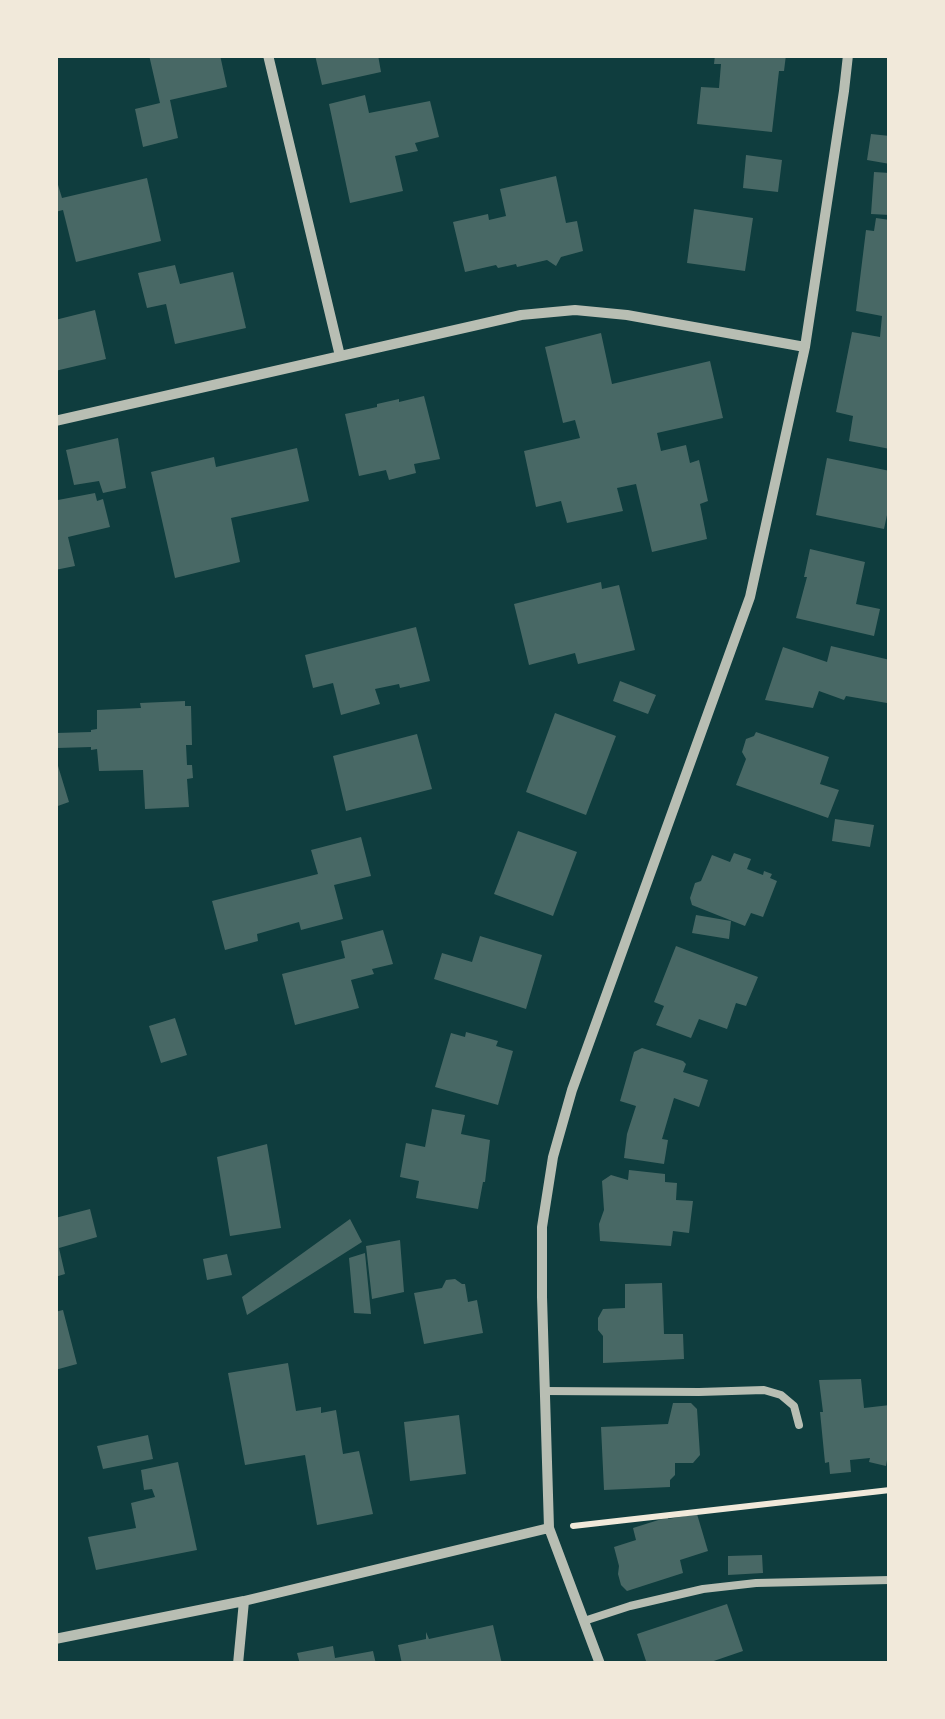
<!DOCTYPE html>
<style>
body{margin:0}
#map{position:relative;width:945px;height:1719px;overflow:hidden;background:#0f3d3e;font-family:Rubik,sans-serif}
canvas{display:block}
.frame{position:absolute;inset:0;border:58px solid #f1e9da;pointer-events:none}
</style>
<div id="map">
<canvas width="945" height="1719"></canvas>
<div class="frame"></div>
</div>
<script>
const ctx = document.querySelector('canvas').getContext('2d');
ctx.lineJoin = 'round';
function paint(path, color) { ctx.fillStyle = color; ctx.fill(path, 'evenodd'); }
const poly = rows => new Path2D(rows.map(r => 'M' + r).join(''));
function strokePath(path, color, width, dash) { ctx.strokeStyle = color; ctx.lineWidth = width; ctx.lineCap = dash ? 'butt' : 'round'; ctx.setLineDash(dash || []); ctx.stroke(path); }
const building = poly([
 [149,55,220,55,227,87,170,100,178,138,143,147,135,109,160,103],
 [315,55,378,55,381,72,322,85],
 [715,55,786,55,784,71,779,71,772,132,697,124,701,87,719,88,721,64,714,64],
 [365,95,369,113,430,101,439,137,415,143,418,151,395,156,403,191,350,203,329,104],
 [871,134,890,136,890,164,867,160],
 [746,155,782,160,778,192,743,188],
 [874,172,890,173,890,215,871,214],
 [55,175,62,198,147,178,161,241,76,262,63,210,55,212],
 [556,176,566,223,577,221,583,251,561,257,556,266,547,260,517,267,516,264,498,268,496,265,465,272,453,222,488,214,489,220,506,216,500,189],
 [694,209,753,218,745,271,687,263],
 [876,218,890,220,890,449,849,441,853,416,836,412,852,332,880,337,882,316,856,311,866,230,874,231],
 [175,265,180,284,233,272,246,328,175,344,166,304,147,308,138,273],
 [95,310,106,359,55,371,55,320],
 [601,333,612,384,710,361,723,418,657,433,661,451,686,445,690,463,699,460,708,501,700,504,707,539,652,552,636,484,617,488,623,511,567,523,561,501,536,507,524,451,580,438,575,420,563,423,545,347],
 [424,396,440,459,414,464,416,473,389,480,386,470,359,476,345,414,377,407,377,404,399,399,399,402],
 [118,438,126,488,103,493,99,481,74,485,66,450],
 [297,448,309,501,231,518,240,562,175,578,151,472,214,457,216,467],
 [827,458,890,471,890,501,884,529,816,515],
 [57,493,58,500,95,493,97,501,103,499,110,527,68,537,75,566,55,570],
 [810,549,865,562,856,604,880,609,874,636,796,618,807,577,804,577],
 [601,582,602,589,619,585,635,650,578,664,575,653,529,665,514,604],
 [416,627,430,681,400,688,399,684,375,689,380,704,341,715,333,683,313,688,305,655],
 [831,646,890,660,887,703,846,696,844,700,819,691,813,708,765,700,783,647,827,662],
 [620,681,656,695,648,714,613,701],
 [185,701,185,706,191,706,192,745,186,745,187,765,192,765,193,778,187,779,189,807,145,809,143,770,99,771,97,749,91,750,91,747,57,748,56,733,91,732,91,730,97,729,97,710,141,708,140,703],
 [555,713,616,736,586,815,526,792],
 [756,732,829,757,820,784,839,790,828,818,736,785,746,759,742,752,746,739,754,736],
 [417,734,432,789,346,811,333,756],
 [55,756,69,802,55,807],
 [835,819,874,825,870,847,832,841],
 [518,831,577,852,553,916,494,894],
 [361,837,371,876,334,885,343,919,301,930,299,922,257,934,258,941,225,950,212,901,318,874,311,850],
 [734,853,751,859,747,869,763,875,764,871,772,874,770,878,777,881,763,917,751,913,745,926,692,905,690,898,695,883,701,881,712,855,730,862],
 [696,915,731,921,729,939,692,933],
 [383,930,393,964,372,969,374,974,351,980,359,1008,295,1025,282,974,345,958,341,941],
 [480,936,542,955,526,1009,434,979,442,953,472,962],
 [676,946,758,977,746,1006,736,1003,727,1029,699,1019,691,1038,656,1025,664,1006,654,1002],
 [175,1018,187,1055,161,1063,149,1026],
 [466,1032,498,1041,496,1046,513,1051,498,1105,435,1087,451,1033,465,1037],
 [642,1048,683,1061,686,1064,683,1072,708,1080,699,1107,674,1098,662,1139,668,1140,664,1164,624,1158,627,1134,636,1106,620,1101,634,1052],
 [432,1109,465,1115,461,1134,490,1140,485,1182,483,1182,478,1209,416,1198,419,1181,400,1177,406,1143,425,1147],
 [267,1144,281,1228,230,1236,217,1157],
 [629,1170,665,1174,665,1182,677,1183,676,1200,693,1201,689,1233,673,1231,671,1246,600,1241,599,1224,604,1210,602,1181,611,1175,628,1180],
 [90,1209,97,1237,59,1248,65,1274,55,1277,55,1218],
 [350,1219,362,1242,247,1315,242,1297],
 [400,1240,404,1292,372,1299,366,1246],
 [365,1253,371,1314,354,1313,349,1258],
 [227,1254,232,1275,207,1280,203,1259],
 [455,1279,462,1284,465,1284,468,1302,477,1300,483,1333,424,1344,414,1293,442,1288,446,1280],
 [662,1283,664,1334,683,1334,684,1359,603,1363,603,1336,598,1330,598,1318,603,1309,625,1308,625,1284],
 [63,1310,77,1364,55,1370,55,1312],
 [288,1363,296,1411,321,1407,321,1413,336,1410,343,1454,359,1451,373,1514,317,1525,305,1455,245,1465,228,1373],
 [861,1379,864,1408,890,1405,890,1461,887,1460,886,1466,869,1462,870,1458,850,1460,851,1472,830,1474,829,1462,825,1463,820,1412,823,1412,819,1380],
 [673,1403,691,1403,697,1409,700,1455,693,1463,675,1463,675,1475,670,1480,670,1487,604,1490,601,1427,668,1424],
 [459,1415,466,1474,410,1481,404,1422],
 [148,1435,153,1459,103,1469,97,1446],
 [178,1462,197,1550,96,1570,88,1537,136,1528,131,1503,155,1497,152,1489,144,1490,141,1470],
 [697,1514,708,1551,680,1560,683,1573,627,1591,621,1585,618,1574,619,1566,614,1547,636,1540,633,1528,668,1517,668,1519],
 [762,1555,763,1573,728,1575,728,1556],
 [727,1604,743,1651,705,1664,647,1664,637,1634],
 [493,1625,502,1664,402,1664,398,1645,426,1639,426,1632,429,1639],
 [333,1646,335,1658,373,1651,376,1664,300,1664,297,1653]
]);
const path = poly([
 [573,1526,890,1490]
]);
const service = poly([
 [545,1391,699,1392,764,1390,781,1395,794,1406,799,1425],
 [584,1621,630,1606,703,1589,756,1583,890,1580]
]);
const minor = poly([
 [268,55,340,356],
 [55,421,521,315,575,310,627,315,805,347],
 [55,1639,244,1601,549,1528],
 [238,1664,244,1601],
 [600,1664,549,1528,542,1297,542,1227,553,1157,572,1090,750,597,805,347,844,91,848,55]
]);
paint(building, '#486865');
strokePath(path, '#f1e9da', 6);
strokePath(service, '#b8beb3', 8);
strokePath(minor, '#b8beb3', 10);
</script>
